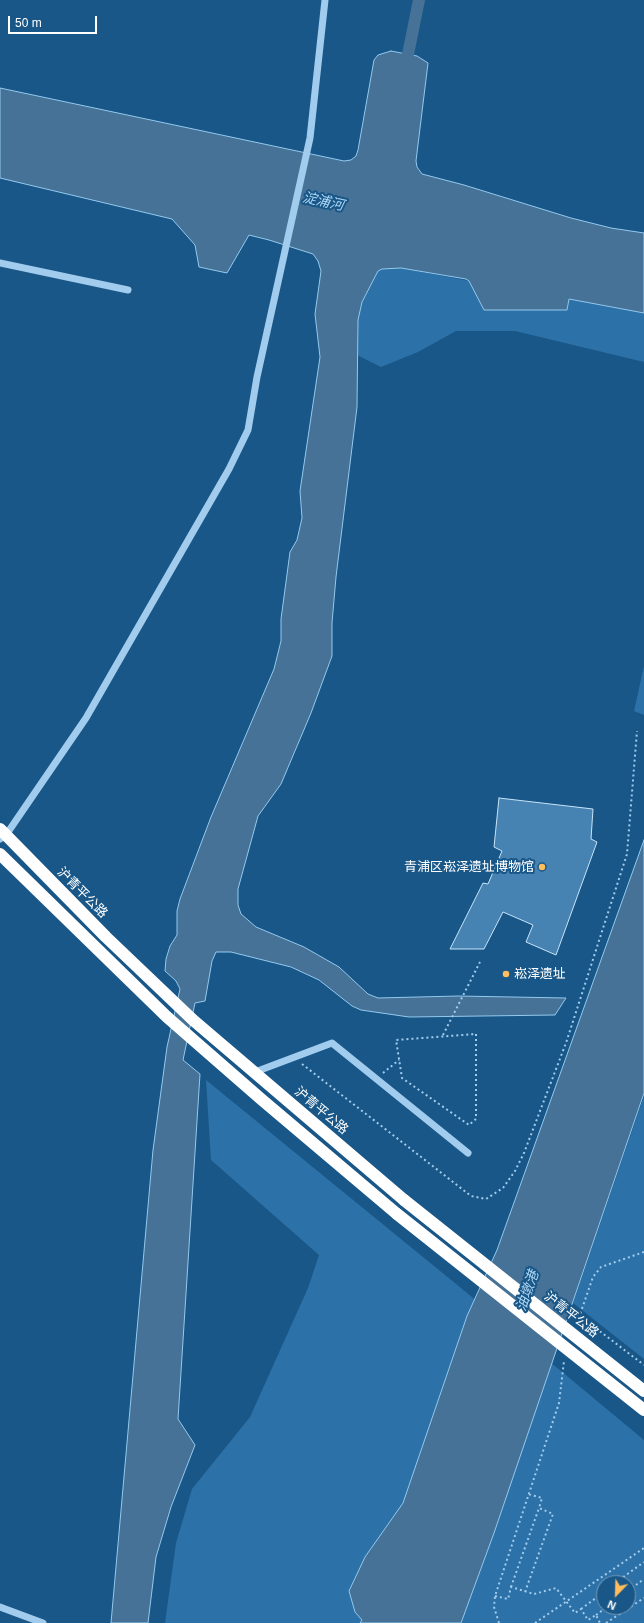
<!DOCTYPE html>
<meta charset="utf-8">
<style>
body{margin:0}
#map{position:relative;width:644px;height:1623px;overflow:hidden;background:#195788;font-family:Arial,sans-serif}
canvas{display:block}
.north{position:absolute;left:596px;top:1575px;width:40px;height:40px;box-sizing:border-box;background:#195788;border:1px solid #759ab8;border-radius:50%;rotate:203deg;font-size:11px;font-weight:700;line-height:16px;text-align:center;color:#fff}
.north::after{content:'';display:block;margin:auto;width:14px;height:18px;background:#ffbd5d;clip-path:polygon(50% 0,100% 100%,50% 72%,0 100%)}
.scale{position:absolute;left:8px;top:16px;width:89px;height:18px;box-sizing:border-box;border:2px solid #fff;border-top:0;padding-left:5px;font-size:12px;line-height:14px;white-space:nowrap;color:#fff;-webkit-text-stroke:3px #195788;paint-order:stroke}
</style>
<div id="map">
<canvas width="644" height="1623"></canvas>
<div class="north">N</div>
<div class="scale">50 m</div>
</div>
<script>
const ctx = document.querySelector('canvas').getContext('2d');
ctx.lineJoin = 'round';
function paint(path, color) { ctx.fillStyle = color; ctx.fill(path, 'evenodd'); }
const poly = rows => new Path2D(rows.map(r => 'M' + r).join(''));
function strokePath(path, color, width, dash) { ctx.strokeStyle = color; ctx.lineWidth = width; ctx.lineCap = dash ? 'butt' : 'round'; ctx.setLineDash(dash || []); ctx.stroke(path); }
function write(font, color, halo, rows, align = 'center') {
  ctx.font = font + ' Arial,"Noto Sans SC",sans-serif'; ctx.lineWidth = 4; ctx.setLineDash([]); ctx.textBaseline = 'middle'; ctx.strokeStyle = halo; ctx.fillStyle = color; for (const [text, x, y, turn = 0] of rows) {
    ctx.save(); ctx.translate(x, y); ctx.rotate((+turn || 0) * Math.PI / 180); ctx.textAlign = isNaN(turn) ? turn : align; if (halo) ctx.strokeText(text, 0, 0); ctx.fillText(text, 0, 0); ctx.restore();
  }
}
const green = poly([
 [401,268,469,281,484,310,567,310,569,299,644,313,644,362,515,331,456,331,418,352,381,367,357,355,358,320,362,302,378,271,382,269],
 [644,666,644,715,634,711],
 [206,1080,461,1288,644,1440,644,1623,165,1623,176,1543,192,1489,250,1417,308,1288,319,1255,211,1160],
 [604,1583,628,1583,628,1607,604,1607],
 [644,1096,644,1359,573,1303]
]);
const water = poly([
 [391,51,417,56,428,63,416,161,417,167,422,174,464,185,571,218,611,228,644,233,644,313,569,299,567,310,484,310,469,281,466,279,401,268,382,269,378,271,362,302,358,320,357,407,336,577,332,623,332,656,311,713,281,784,258,816,238,889,238,905,241,914,256,927,304,947,339,967,368,994,378,998,458,996,566,998,555,1015,409,1017,361,1010,352,1006,319,980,291,967,231,952,216,952,212,961,205,1001,195,1003,183,1060,200,1074,178,1419,195,1445,171,1507,156,1557,148,1623,111,1623,153,1150,167,1047,180,989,176,981,165,971,166,959,170,946,177,935,177,911,180,899,211,817,274,669,281,641,281,619,290,552,297,540,302,518,300,491,320,357,315,314,321,271,318,261,313,254,269,240,249,235,227,273,199,267,195,245,172,219,0,178,0,88,344,161,351,160,356,156,358,150,374,60,378,55,391,51],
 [644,840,644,1093,494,1533,461,1623,360,1623,362,1620,355,1612,349,1591,365,1557,403,1503,467,1316,497,1250,644,840]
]);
const canal = poly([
 [405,69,419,0]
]);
const building = poly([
 [499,798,593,809,591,839,597,842,556,955,526,942,533,925,503,912,484,949,450,949,483,883,488,884,502,851,494,847,499,798]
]);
const path = poly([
 [476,1034,476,1119,469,1125,402,1078,396,1040,476,1034],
 [443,1035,480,962],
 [302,1064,471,1196,486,1199,503,1188,515,1171,524,1153,566,1043,627,854,637,731],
 [383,1073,399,1060],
 [580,1316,644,1365],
 [577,1323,593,1277,601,1267,644,1252],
 [615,1583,644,1562],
 [511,1587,539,1508],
 [628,1591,644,1579],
 [525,1592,553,1514,539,1508,542,1498,528,1494],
 [495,1596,508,1599,511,1587,534,1594,556,1588,575,1613,581,1609,588,1620,596,1615,600,1623],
 [581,1609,604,1592],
 [596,1615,607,1607],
 [499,1623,494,1607,495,1596,559,1403,564,1361],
 [535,1623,644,1548],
 [606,1623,644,1598]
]);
const minor = poly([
 [0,263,128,290],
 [0,839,6,835,86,718,229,469,248,430,257,377,310,138,325,0],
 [255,1072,332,1043,468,1153],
 [0,1607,43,1623]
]);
const highway = poly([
 [0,829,106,937,193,1020,404,1200],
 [0,854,167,1017,261,1099,397,1214]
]);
const highwayBridge = poly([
 [404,1200,644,1391],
 [397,1214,644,1410]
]);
const markers = [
 [542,867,4,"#ffbd5d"],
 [506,974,4,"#ffbd5d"]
];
const poiNames = [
 ["青浦区崧泽遗址博物馆",534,867],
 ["崧泽遗址",514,974,"left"]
];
const streetNames = [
 ["沪青平公路",82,893,45],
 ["沪青平公路",321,1111,40],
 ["沪青平公路",571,1315,38]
];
const waterNames = [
 ["淀浦河",323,202,12],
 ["油墩港",528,1291,-71]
];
paint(green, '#2c71a7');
paint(water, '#457296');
strokePath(water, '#94c9ef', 1);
strokePath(canal, '#457296', 12);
paint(building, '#4683b3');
strokePath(building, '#c7e4f9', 1);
strokePath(path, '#a2cced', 2, [2, 3]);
strokePath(minor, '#a2cced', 7);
strokePath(highway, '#fff', 12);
strokePath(highwayBridge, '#fff', 12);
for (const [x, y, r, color] of markers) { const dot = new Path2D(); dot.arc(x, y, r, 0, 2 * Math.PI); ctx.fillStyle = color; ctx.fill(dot); strokePath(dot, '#195788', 1.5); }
write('13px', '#fff', '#195788', poiNames, 'right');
write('13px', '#fff', '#195788', streetNames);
write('italic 14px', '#add6f4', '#195788', waterNames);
</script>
